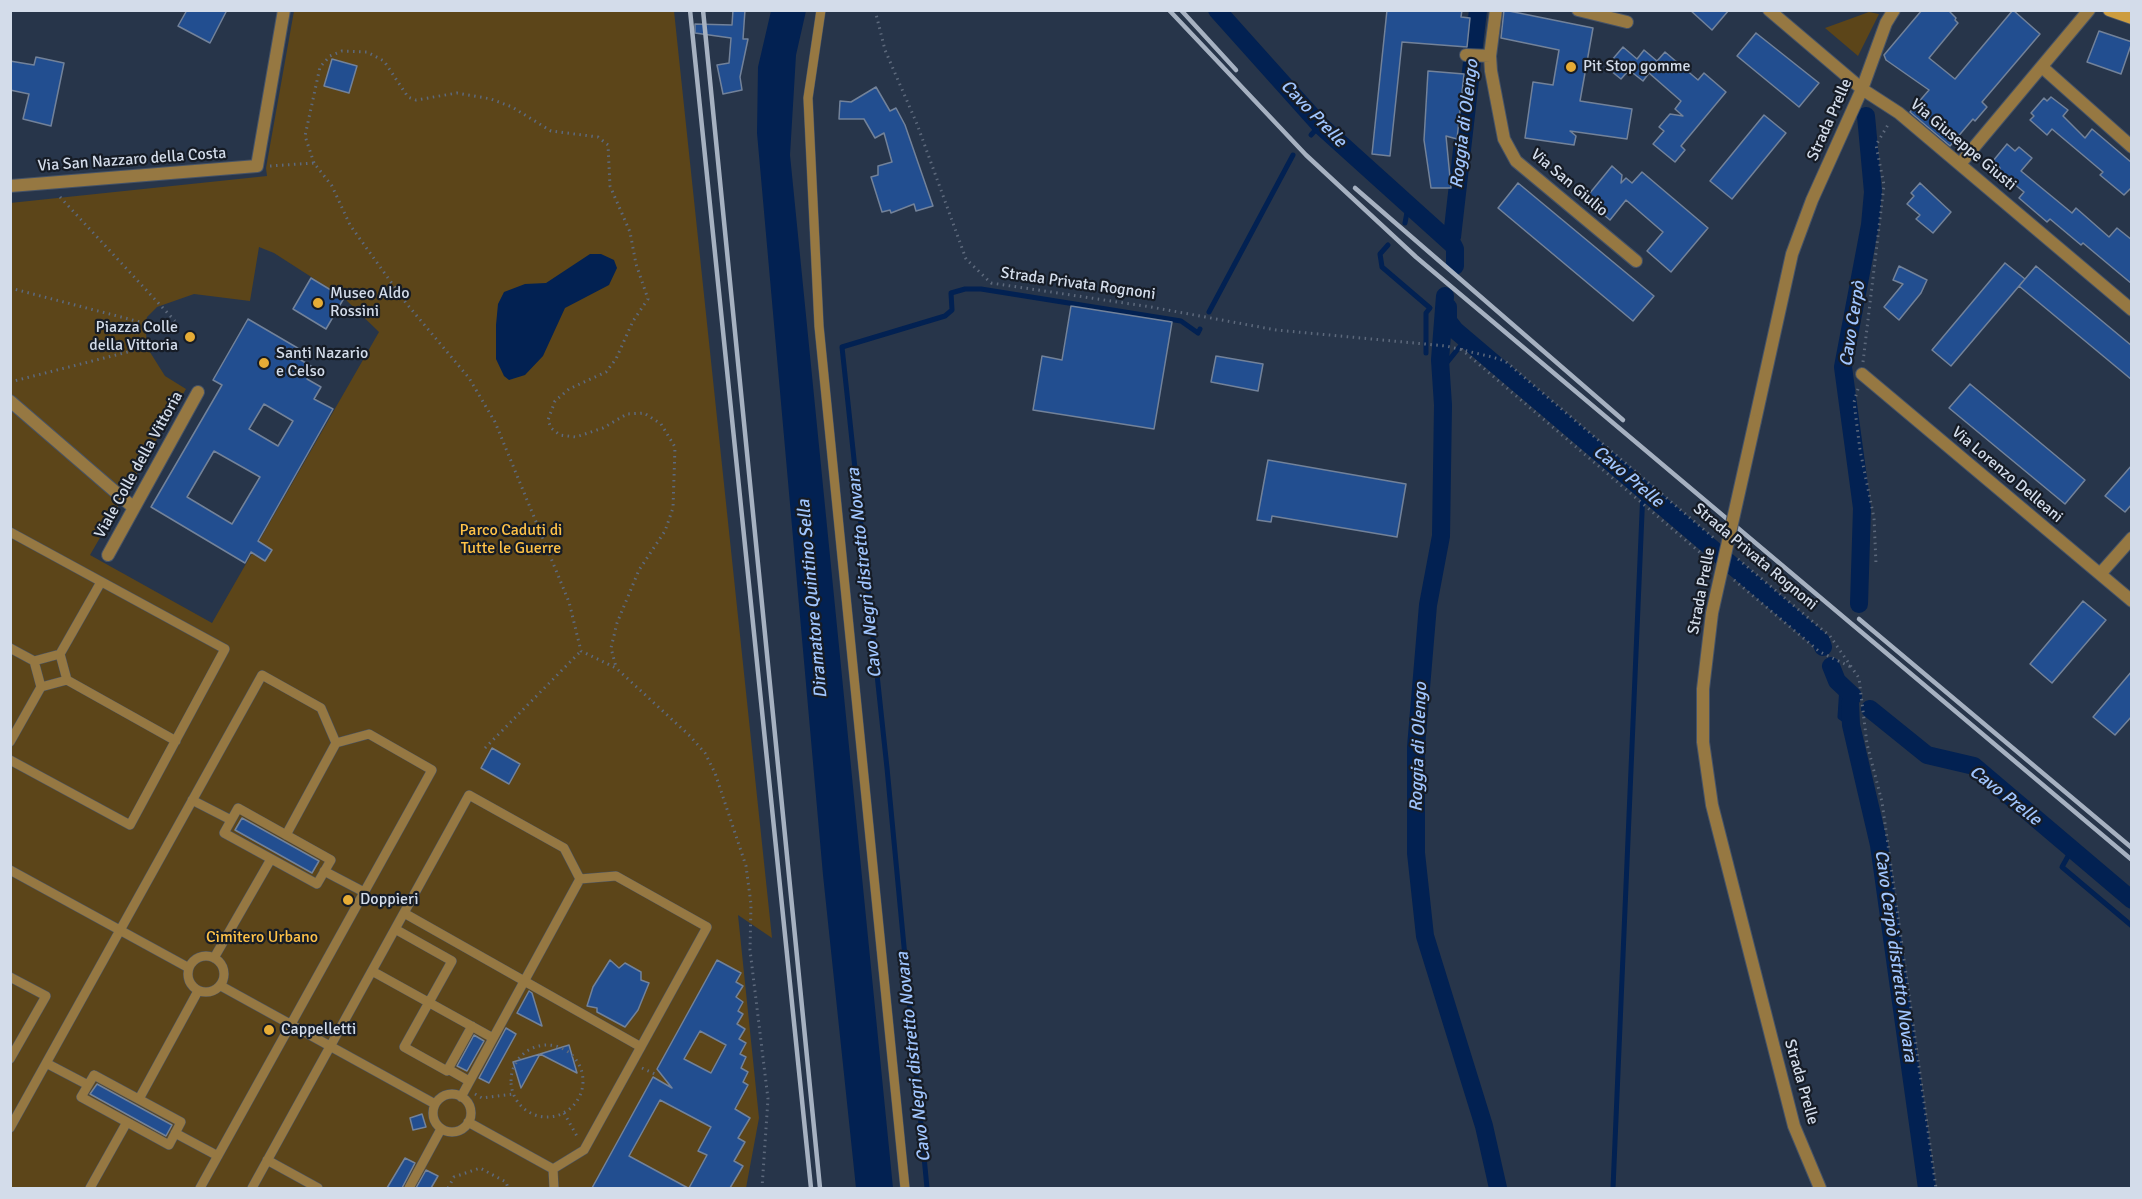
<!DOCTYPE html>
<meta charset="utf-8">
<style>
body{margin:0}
#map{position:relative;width:2142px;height:1199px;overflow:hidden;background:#27354a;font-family:Signika,sans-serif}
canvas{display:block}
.frame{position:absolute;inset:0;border:12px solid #d3dcea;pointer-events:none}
</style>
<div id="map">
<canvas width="2142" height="1199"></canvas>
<div class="frame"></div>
</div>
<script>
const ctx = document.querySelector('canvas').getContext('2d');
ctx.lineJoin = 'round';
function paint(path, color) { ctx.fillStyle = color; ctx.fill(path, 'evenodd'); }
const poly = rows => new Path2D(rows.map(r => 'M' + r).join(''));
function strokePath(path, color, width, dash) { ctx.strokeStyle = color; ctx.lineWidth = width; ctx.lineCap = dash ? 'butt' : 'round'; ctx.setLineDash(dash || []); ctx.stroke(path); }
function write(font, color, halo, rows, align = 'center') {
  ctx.font = font + ' Signika,sans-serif'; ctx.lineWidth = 4.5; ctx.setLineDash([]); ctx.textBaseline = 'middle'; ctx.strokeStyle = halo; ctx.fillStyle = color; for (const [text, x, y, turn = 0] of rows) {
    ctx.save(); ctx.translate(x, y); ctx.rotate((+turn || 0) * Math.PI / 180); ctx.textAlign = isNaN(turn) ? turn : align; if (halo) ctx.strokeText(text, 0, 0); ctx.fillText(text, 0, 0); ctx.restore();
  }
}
const green = poly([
 [294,11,674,11,772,938,738,915,759,1118,746,1188,11,1188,10,203,267,176,266,168],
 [259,247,274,253,344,298,379,332,212,623,90,555,186,389,165,376,148,349,145,326,147,317,157,307,194,294,250,301],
 [1869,12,1879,14,1858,56,1825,28]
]);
const water = poly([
 [771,11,806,11,796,55,790,155,893,1188,856,1188,823,875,757,133,758,67],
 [590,254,601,254,614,260,617,268,609,285,565,308,543,356,525,375,509,380,504,376,496,359,496,325,498,304,504,292,525,284,546,283]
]);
const stream = poly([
 [1311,135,1320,125],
 [1405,223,1408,207],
 [1388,245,1380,254,1382,267,1430,308,1426,313,1426,353],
 [1209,312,1293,155],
 [1441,370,1466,339],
 [1842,686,1840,717,1851,725],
 [2072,849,2062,867,2132,926],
 [927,1188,887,768,842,347,945,316,952,310,951,293,965,289,981,289,1181,321,1198,333,1200,329],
 [1613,1188,1643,490]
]);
const canal = poly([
 [1217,10,1320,125,1453,245,1455,249,1455,266],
 [1452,237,1478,10],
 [1445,296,1440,360,1443,405,1441,536,1428,605,1416,747,1416,853,1425,936,1484,1126,1498,1188],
 [1448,307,1448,321,1455,330,1821,641,1823,647],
 [1859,604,1862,508,1843,367,1870,225,1873,192,1866,116],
 [1831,666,1837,681,1853,696],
 [1850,704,1851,725,1879,845,1927,1188],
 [1870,709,1927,755,1974,766,2132,900]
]);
const building = poly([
 [187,10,227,10,210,43,178,26,187,10],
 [733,10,745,10,743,39,748,39,740,77,742,90,723,94,717,65,729,63,731,38,695,33,695,24,732,25,733,10],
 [1387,10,1462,10,1461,17,1470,18,1467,47,1402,42,1390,156,1372,154,1387,10],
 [1504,10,1593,28,1580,101,1632,109,1627,139,1570,131,1576,136,1574,145,1525,138,1533,82,1553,85,1559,50,1501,38,1504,10],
 [1690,10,1729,10,1712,30,1690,10],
 [1922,10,1948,10,1956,18,1955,20,1958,23,1929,58,1955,79,2013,10,2040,34,1982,102,1987,107,1975,121,1973,119,1950,146,1910,112,1929,90,1886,60,1884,55,1922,10],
 [2099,31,2132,42,2121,74,2087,62,2099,31],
 [1756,33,1819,83,1799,107,1737,56,1756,33],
 [1623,47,1637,59,1644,50,1657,61,1665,52,1698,80,1704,73,1726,92,1681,146,1685,150,1675,162,1653,144,1664,131,1659,127,1670,114,1683,116,1675,109,1681,101,1649,73,1643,81,1629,70,1621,79,1606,67,1623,47],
 [36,57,64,63,51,126,23,119,29,94,10,90,10,61,34,65,36,57],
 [332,59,357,66,349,93,324,86,332,59],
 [1428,71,1464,74,1457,139,1446,136,1451,188,1431,188,1424,140,1428,71],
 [876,87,890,111,896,108,905,125,933,206,916,211,914,204,891,213,890,210,882,212,871,177,878,175,878,166,892,162,884,133,875,138,864,119,839,119,840,101,851,102,876,87],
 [2051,97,2068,110,2063,116,2085,138,2092,129,2132,163,2132,187,2124,195,2100,175,2103,172,2052,129,2047,135,2030,120,2034,116,2031,113,2044,98,2047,101,2051,97],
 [1764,115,1786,133,1732,199,1710,181,1764,115],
 [2007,144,2015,151,2019,147,2032,158,2021,171,2072,213,2076,208,2109,237,2117,228,2132,240,2132,284,2083,243,2081,245,2050,219,2047,222,2019,198,2024,192,1998,171,2000,168,1993,161,2007,144],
 [1612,166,1622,175,1621,183,1626,178,1632,183,1642,172,1708,228,1671,272,1647,251,1663,232,1626,200,1610,220,1585,199,1612,166],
 [1518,183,1654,296,1633,321,1498,208,1518,183],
 [1920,183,1951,212,1933,233,1916,219,1920,215,1907,204,1914,196,1911,193,1920,183],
 [2005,263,2025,279,1951,366,1932,350,2005,263],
 [1899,266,1927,280,1921,293,1899,320,1884,307,1903,284,1893,280,1899,266],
 [2036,266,2132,346,2132,380,2019,286,2036,266],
 [311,278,344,298,326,329,293,309,311,278],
 [1071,306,1172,322,1154,429,1033,410,1042,356,1062,360,1071,306],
 [248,319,301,350,296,357,314,368,307,379,321,387,314,399,333,409,258,541,272,550,265,561,251,552,245,563,151,507,222,385,213,380,248,319],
 [264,404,293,421,278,446,249,429,264,404],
 [214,451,260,477,232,524,187,497,214,451],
 [1216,356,1263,364,1258,391,1211,382,1216,356],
 [1970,384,2085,480,2065,504,1949,408,1970,384],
 [1268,460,1406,484,1397,537,1272,516,1271,522,1257,520,1268,460],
 [2132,465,2132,504,2125,512,2105,496,2132,465],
 [2083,601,2106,620,2052,683,2030,664,2083,601],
 [2132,671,2132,716,2115,735,2093,717,2132,671],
 [492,748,520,764,509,784,481,768,492,748],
 [242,818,319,861,312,873,235,830,242,818],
 [610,960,619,968,625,963,641,972,641,980,649,983,638,1010,625,1027,597,1012,597,1008,587,1006,593,987,610,960],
 [717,960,741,973,736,982,743,986,736,997,743,1002,738,1011,743,1014,737,1024,745,1029,739,1039,746,1043,740,1054,746,1057,741,1068,748,1072,743,1082,748,1085,735,1109,750,1118,738,1138,745,1142,734,1161,743,1166,730,1188,689,1188,707,1155,698,1151,711,1127,660,1100,629,1156,688,1188,592,1188,653,1077,672,1088,657,1069,717,960],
 [700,1031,726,1045,711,1073,684,1059,700,1031],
 [529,991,532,993,542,1026,517,1013,529,991],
 [506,1028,516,1034,489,1083,479,1078,506,1028],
 [474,1035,484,1041,467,1071,457,1066,474,1035],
 [569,1045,577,1073,540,1054,569,1045],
 [540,1054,521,1088,513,1062,540,1054],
 [97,1084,172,1125,166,1136,90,1094,97,1084],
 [422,1114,426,1127,413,1130,410,1118,422,1114],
 [405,1158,415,1163,402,1188,387,1188,405,1158],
 [426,1170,438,1176,431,1188,416,1188,426,1170]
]);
const path = poly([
 [875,10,885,50,917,124,966,259,991,283,1151,307,1276,330,1446,346,1492,357,1505,361,1715,539],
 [314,163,305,136,320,67,330,56,342,51,367,52,384,61,408,97,416,100,457,93,491,99,512,107,551,131,598,137,608,145,610,186,630,232,636,264,648,299,633,321,616,359,606,372,569,389,555,401,548,420,551,428,560,435,576,437,603,428,627,414,644,413,661,424,675,447,673,508,665,531,639,570,617,623,611,648,616,667],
 [270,166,314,163,332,186,350,225,406,303,469,378,495,422,569,602,581,651,616,668,690,736,705,753,715,773,746,866,751,904,750,950,768,1099,762,1188],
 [60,197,175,321],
 [10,288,167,329],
 [1461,349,1710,561],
 [1863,362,1884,185,1876,145,1889,123],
 [10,382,167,342],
 [1858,389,1854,402,1860,450,1874,518,1876,564],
 [1738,559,1830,636,1859,678,1867,744,1882,802,1936,1188],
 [1734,580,1820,652,1853,668],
 [485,748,581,651],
 '511 1081a36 36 0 1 1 72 0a36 36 0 1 1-72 0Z',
 [642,1068,655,1074],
 [475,1094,482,1098,514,1094],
 [564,1113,578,1138],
 [448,1188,454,1177,480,1168,506,1182,508,1188]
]);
const lane = poly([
 [821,10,808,98,819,326,905,1188],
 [10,532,225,649,130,825,10,760],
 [10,648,34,661],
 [60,654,67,680,41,687,34,661,60,654,101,582],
 [67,680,176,741],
 [10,742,41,687],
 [192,800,231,820],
 [238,808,331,860,317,884,224,833,238,808],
 [286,835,336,743],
 [10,870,189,968],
 [324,871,364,892],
 [404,913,641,1047],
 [395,929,452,961,404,1047,447,1071,472,1026],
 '188 974a18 18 0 1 1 36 0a18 18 0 1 1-36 0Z',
 [214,958,271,859],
 [372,971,493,1038],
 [10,977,46,996,10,1059],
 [221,986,435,1104],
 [46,1063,88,1085],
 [448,1069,469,1081],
 [94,1075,181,1122,169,1145,81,1097,94,1075],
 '433 1113a19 19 0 1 1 38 0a19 19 0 1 1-38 0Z',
 [461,1097,580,879],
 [139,1099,198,991],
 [468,1122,553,1169],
 [10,1128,262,675,321,708,336,743,369,734,432,770,200,1188],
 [175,1133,218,1156],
 [267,1160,318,1188],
 [553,1169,554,1188],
 [90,1188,127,1122],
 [252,1188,469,795,564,848,580,879,616,876,707,927,584,1150,553,1169],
 [409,1188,441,1129]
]);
const street = poly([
 [1496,10,1490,56,1491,71,1504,139,1516,161,1636,261],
 [1578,10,1627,22],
 [1769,10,1862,89,1899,113,2132,310],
 [1466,55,1490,56],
 [2042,67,2132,147],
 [1960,164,2089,10],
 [10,186,257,166,284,10],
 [1862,374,2132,601],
 [10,401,134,508],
 [1755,421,1792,254,1812,200,1862,89,1886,23,1894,10],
 [108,555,198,392],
 [2100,574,2132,538],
 [1712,613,1703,689,1703,742,1712,805,1794,1126,1820,1188]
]);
const secondary = poly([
 [2109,10,2132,18]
]);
const rail = poly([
 [690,10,811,1188],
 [703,10,820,1188],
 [1169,10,1306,155,1416,257,2132,860],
 [1181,10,1236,70],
 [1355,188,1623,420],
 [1859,619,2132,848]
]);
const streetBridge = poly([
 [1712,613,1755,421]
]);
const markers = [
 [1571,67,6,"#e6ac36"],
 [318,303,6,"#e6ac36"],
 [190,337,6,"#e6ac36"],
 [264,363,6,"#e6ac36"],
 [348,900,6,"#e6ac36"],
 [269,1030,6,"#e6ac36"]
];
const poiNames = [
 ["Pit Stop gomme",1583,67],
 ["Museo Aldo",330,294],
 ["Rossini",330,312],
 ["Piazza Colle",178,328,"right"],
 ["della Vittoria",178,346,"right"],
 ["Santi Nazario",276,354],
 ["e Celso",276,372],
 ["Doppieri",360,900],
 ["Cappelletti",281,1030]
];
const streetNames = [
 ["Strada Prelle",1830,120,-66],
 ["Via Giuseppe Giusti",1963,145,40],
 ["Via San Nazzaro della Costa",132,160,-4],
 ["Via San Giulio",1569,183,40],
 ["Strada Privata Rognoni",1078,284,8],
 ["Viale Colle della Vittoria",139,465,-61],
 ["Via Lorenzo Delleani",2007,475,40],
 ["Strada Privata Rognoni",1755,557,40],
 ["Strada Prelle",1702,591,-79],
 ["Strada Prelle",1801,1082,74]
];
const parkNames = [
 ["Parco Caduti di",511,531],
 ["Tutte le Guerre",511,549],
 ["Cimitero Urbano",262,938]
];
const waterNames = [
 ["Cavo Prelle",1313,114,46],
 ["Roggia di Olengo",1465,124,-83],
 ["Cavo Cerpò",1853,324,-81],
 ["Cavo Prelle",1628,477,40],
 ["Cavo Negri distretto Novara",865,573,-96],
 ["Diramatore Quintino Sella",813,599,-95],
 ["Roggia di Olengo",1419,747,-88],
 ["Cavo Prelle",2005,796,38],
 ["Cavo Cerpò distretto Novara",1895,956,82],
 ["Cavo Negri distretto Novara",914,1057,-96]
];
paint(green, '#5c4519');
paint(water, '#022152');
strokePath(stream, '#022152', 5);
strokePath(canal, '#022152', 18);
paint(building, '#224e90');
strokePath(building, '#72829a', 1.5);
strokePath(lane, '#465367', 10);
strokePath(street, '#465367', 14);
strokePath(secondary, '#465367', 14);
strokePath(path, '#5d697c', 3, [1.5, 4.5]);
strokePath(lane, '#967842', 9);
strokePath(street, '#967842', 12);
strokePath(secondary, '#cd9d40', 12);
strokePath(rail, '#a6b1c1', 4.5);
strokePath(streetBridge, '#465367', 14, []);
strokePath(streetBridge, '#967842', 12);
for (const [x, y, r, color] of markers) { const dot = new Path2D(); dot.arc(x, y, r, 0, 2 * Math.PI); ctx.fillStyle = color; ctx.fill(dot); strokePath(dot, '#161c26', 2); }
write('16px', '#d3dcea', '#161c26', poiNames, 'left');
write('16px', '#d3dcea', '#161c26', streetNames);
write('16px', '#ffc247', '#161c26', parkNames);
write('italic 18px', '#a0c5fe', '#161c26', waterNames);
</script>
